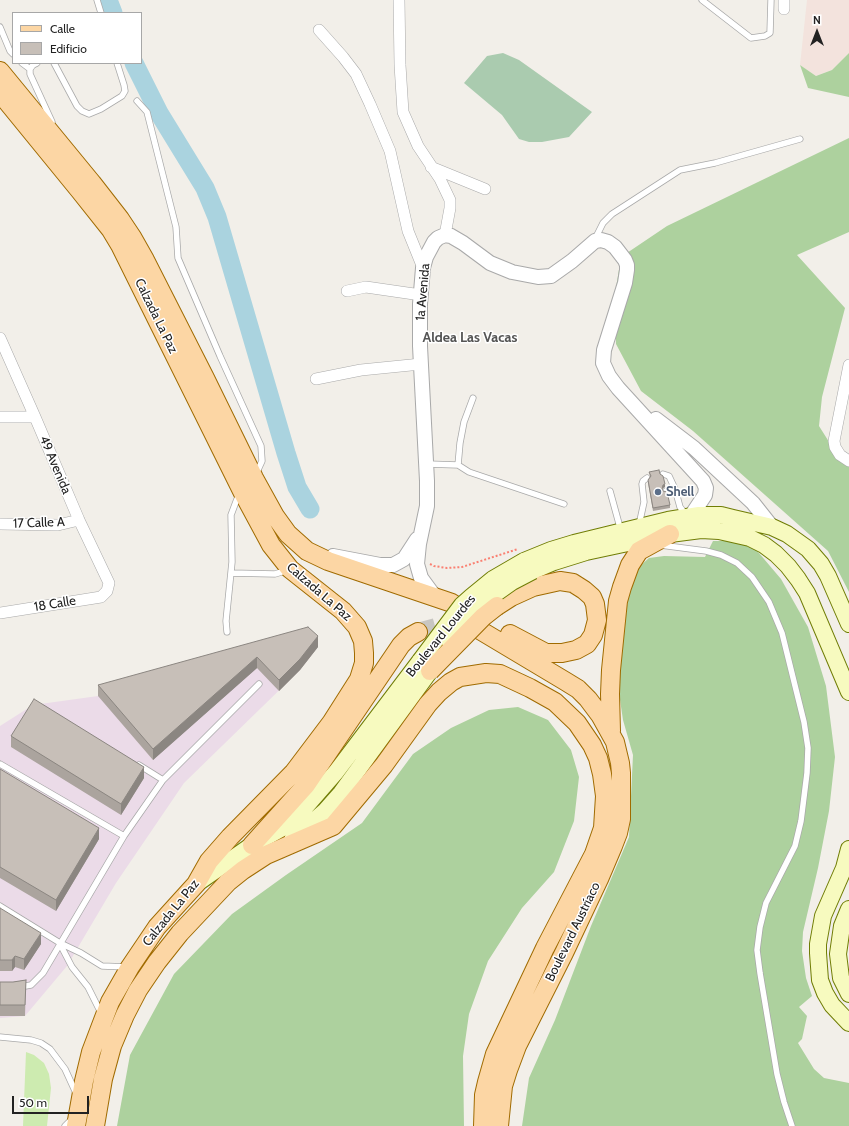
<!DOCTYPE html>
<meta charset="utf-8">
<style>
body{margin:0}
#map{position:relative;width:849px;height:1126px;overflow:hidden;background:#f2efe9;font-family:Cabin,sans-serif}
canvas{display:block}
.legend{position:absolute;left:12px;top:12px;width:130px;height:52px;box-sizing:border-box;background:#fff;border:1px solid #a7a7a7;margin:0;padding:5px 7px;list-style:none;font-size:12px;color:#222}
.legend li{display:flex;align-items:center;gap:8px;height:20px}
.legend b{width:20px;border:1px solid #a7a7a7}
.north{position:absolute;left:797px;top:12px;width:40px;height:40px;-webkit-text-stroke:3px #fff;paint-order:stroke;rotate:0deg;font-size:11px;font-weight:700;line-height:16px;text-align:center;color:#222}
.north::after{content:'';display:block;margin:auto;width:14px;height:18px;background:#222;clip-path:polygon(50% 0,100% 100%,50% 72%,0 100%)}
.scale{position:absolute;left:12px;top:1096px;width:77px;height:18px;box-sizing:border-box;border:2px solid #222;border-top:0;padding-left:5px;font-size:12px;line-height:14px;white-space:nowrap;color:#222;-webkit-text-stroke:3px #fff;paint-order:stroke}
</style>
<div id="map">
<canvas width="849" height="1126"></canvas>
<ul class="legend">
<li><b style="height:5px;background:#fcd6a4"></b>Calle</li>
<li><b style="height:11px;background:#c7bfb8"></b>Edificio</li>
</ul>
<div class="north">N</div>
<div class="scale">50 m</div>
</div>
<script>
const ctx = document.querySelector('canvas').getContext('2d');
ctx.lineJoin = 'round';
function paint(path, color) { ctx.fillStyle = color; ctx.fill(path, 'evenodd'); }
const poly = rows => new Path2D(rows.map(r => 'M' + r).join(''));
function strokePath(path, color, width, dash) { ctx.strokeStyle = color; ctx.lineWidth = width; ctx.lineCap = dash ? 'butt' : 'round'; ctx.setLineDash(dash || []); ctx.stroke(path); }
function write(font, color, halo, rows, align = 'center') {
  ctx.font = font + ' Cabin,sans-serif'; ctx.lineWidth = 3; ctx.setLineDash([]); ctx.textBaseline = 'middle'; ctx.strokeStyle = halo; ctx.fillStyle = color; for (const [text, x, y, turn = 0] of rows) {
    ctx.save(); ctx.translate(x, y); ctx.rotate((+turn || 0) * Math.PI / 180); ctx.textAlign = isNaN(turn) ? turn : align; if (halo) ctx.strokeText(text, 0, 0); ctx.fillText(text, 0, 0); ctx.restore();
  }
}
const industrial = poly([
 [318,647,300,670,184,783,116,883,67,966,25,1016,0,1018,0,726,33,705,98,696]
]);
const military = poly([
 [807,0,849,0,849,53,832,70,816,76,800,65]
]);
const grass = poly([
 [26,1052,34,1055,44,1063,49,1074,51,1088,47,1126,23,1126]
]);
const forest = poly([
 [849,53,849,97,808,88,800,65,816,76,832,70],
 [849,138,849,232,797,255,845,308,822,397,819,426,831,445,849,458,849,592,828,551,693,431,641,391,616,344,615,294,621,257,667,226],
 [713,541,733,541,753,546,781,579,808,627,826,686,835,757,829,811,818,868,803,932,802,951,806,978,812,996,799,1007,807,1016,802,1039,798,1043,814,1069,824,1078,849,1083,849,1126,522,1126,529,1078,555,1020,591,926,629,837,633,755,623,720,619,693,621,654,628,598,632,579,640,566,649,558,664,556,705,557],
 [518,707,548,720,571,750,579,777,574,821,554,872,522,908,488,961,469,1014,463,1056,464,1126,117,1126,130,1055,174,974,232,914,286,875,362,823,413,754,451,728,489,710]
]);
const cemetery = poly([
 [503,53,519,60,592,112,569,137,542,142,529,142,519,139,502,115,464,83,487,56]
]);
const river = poly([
 [108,0,113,13],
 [134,63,159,113,205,188,217,217,286,453,297,487,310,509]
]);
const primaryTunnel = poly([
 [418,632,443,625,449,625,461,630]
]);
const path = poly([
 [430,564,434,566,447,568,462,567,518,549]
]);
const service = poly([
 [97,0,101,13],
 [702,0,751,38,765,36,770,33,771,0],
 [0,27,10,51,13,54],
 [22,63,30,69],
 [37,63,33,65,30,69,30,74,52,122],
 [54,63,77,106,82,111,89,114,101,109,122,96,125,91,124,85,117,63],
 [137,101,147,112,176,227,178,258,220,356,261,446,262,461,256,474],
 [595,239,603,223,612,214,680,170,715,163,800,139],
 [473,398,464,422,460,443,458,465,469,472,564,504],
 [427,464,458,465],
 [663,474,669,476,675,489,680,507,686,515],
 [610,491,621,531],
 [666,491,675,489],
 [639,525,644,502,642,484,643,481,647,478],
 [660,545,706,551,721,555,737,563,752,577,769,602,782,633,804,722,808,748,807,773,801,821,795,846,766,903,760,927,757,950,760,973,777,1074,784,1102,792,1126],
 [231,573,275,574,288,570],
 [227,632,226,621,232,562,231,515,237,499,241,494],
 [0,764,124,836],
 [139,765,163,780],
 [0,906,60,943,81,953,102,966,127,967],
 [60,944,72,967,88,987,101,1013],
 [20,987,31,985,43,973,124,836,163,780,259,684],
 [0,1037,31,1040,41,1043,50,1049,65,1069,76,1093],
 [65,1126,72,1119]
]);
const minor = poly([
 [399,0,400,65,403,112,418,146,440,179,450,200,450,208,445,235],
 [784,9,784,0],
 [319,30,343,57,356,74,370,104,390,151,408,231,423,268],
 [431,167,485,189],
 [347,291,366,287,421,295],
 [0,338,35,417,79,520,109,583,107,591,101,597,0,613],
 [849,365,834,441,835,447,840,455,849,461],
 [316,379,361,370,421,364],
 [0,417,35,417],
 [0,524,58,525,79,520]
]);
const tertiary = poly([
 [656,419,694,448,753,503,772,527],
 [333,556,380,565,393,565,404,559,417,539],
 [435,597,421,578,417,564,419,544,427,506,427,481,420,346,420,304,423,268,426,257,434,242,438,238,445,235,451,236,463,243,490,263,512,272,538,277,551,276,572,261,595,241,601,240,608,242,615,247,625,260,627,265,627,270,625,283,604,350,603,363,609,376,618,388,703,481,706,488,705,495,691,516]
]);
const secondary = poly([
 [524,561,551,550,574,543,668,520,699,515,721,515,733,518,772,527,787,534,808,549,821,564,828,576,849,624],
 [533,571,554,562,586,552,670,534,701,530,719,531,750,538,764,545,776,554,788,566,798,579,807,593,849,692],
 [292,840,325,811,341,793,430,671,436,661],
 [849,849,844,868,823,916,818,944,818,953,820,980,825,993,832,1005,849,1023],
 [196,884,252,845,286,826,302,811,336,772,420,661],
 [849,909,842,926,838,954,841,978,849,994]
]);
const primary = poly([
 [0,71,92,183,120,219,132,237,145,260,205,378,254,478,275,516,288,534,307,551,328,561,452,603],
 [0,93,80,191,111,230,120,245,243,493,271,545,290,569,343,611,357,627,363,641,364,653,364,663,359,679,331,723,294,772,230,837,209,861,196,884,157,927,130,967,110,1002,91,1052,84,1081,76,1126],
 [497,606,511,597,533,587,560,581,573,583,584,590,592,597,595,604,597,620,593,635,587,644,576,650,562,653,546,653,510,634],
 [478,629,565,681,578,689,588,699,600,715,615,742,620,763,621,773,621,819,618,833,613,846,599,879,564,953,517,1046,508,1070,503,1086,499,1126],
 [611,731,610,694,611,670,618,601,622,587,630,565,639,551,670,534],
 [252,845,306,785,401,645,409,637,418,632],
 [95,1126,103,1079,112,1046,125,1015,138,990,157,962,180,933,228,882,243,870,266,855,333,826,384,765,428,704,439,692,451,682,460,677,486,673,500,674,530,688,555,702,577,723,592,745,598,758,602,774,605,796,603,828,594,854,545,948,495,1054,487,1082,484,1095,483,1126]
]);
const secondaryBridge = poly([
 [448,639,474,611,488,599,512,582,533,571],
 [420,661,462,605,471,597,493,579,524,561]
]);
const primaryBridge = poly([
 [430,671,483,617,497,606]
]);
const wall = poly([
 [649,472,660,474,665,487,663,488,662,490,670,505,670,508,653,511,648,483,648,480,650,477],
 [318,647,300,670,279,691,257,668,153,760,98,696,98,685],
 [11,736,144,778,121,815,11,747],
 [0,769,99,839,56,911,0,878],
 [0,908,41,944,24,970,15,967,12,971,0,971],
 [26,980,25,1016,0,1016,0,982,13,982]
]);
const shadedWall = poly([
 [665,484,665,487,663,488,662,492,663,485],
 [318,636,318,647,300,670,279,691,279,680],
 [257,657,257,668,153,760,153,749],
 [144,767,144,778,121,815,121,804],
 [99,828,99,839,56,911,56,900],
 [41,933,41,944,24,970,24,959],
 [15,956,15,967,12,971,12,960]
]);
const building = poly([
 [659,470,660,474,663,476,665,484,663,485,662,489,663,491,667,492,670,505,653,508,648,480,651,476,649,472,659,470],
 [308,627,318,636,300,659,279,680,257,657,153,749,98,685,308,627],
 [34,699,144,767,121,804,11,736,34,699],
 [0,769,99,828,56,900,0,867,0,769],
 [0,908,41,933,24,959,15,956,12,960,0,960,0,908],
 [26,980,25,1005,0,1005,0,982,13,982,26,980]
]);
const markers = [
 [658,492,4,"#5c6f8a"]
];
const streetNames = [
 ["1a Avenida",423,292,-85],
 ["Calzada La Paz",156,316,64],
 ["49 Avenida",55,465,67],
 ["17 Calle A",39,523,-2],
 ["Calzada La Paz",319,592,41],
 ["18 Calle",55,604,-9],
 ["Boulevard Lourdes",441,636,-51],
 ["Calzada La Paz",171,913,-51],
 ["Boulevard Austríaco",573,932,-64]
];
const serviceNames = [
 ["Shell",666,492]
];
const neighbourhoodNames = [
 ["Aldea Las Vacas",470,338]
];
paint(industrial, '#ebdbe8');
paint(military, '#f3e3dd');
paint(grass, '#cdebb0');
paint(forest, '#add19e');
paint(cemetery, '#aacbaf');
strokePath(river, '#aad3df', 19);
strokePath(primaryTunnel, '#c8c6c1', 18, [18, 9]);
strokePath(service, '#a9a9a9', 7);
strokePath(minor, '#a9a9a9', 12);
strokePath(tertiary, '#a9a9a9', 16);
strokePath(secondary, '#707d05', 18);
strokePath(primary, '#a06b00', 20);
strokePath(path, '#fa8072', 2, [2, 2]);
strokePath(service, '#fff', 5.5);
strokePath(minor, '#fff', 11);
strokePath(tertiary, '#fff', 14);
strokePath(secondary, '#f7fabf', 16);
strokePath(primary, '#fcd6a4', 18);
strokePath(secondaryBridge, '#707d05', 18, []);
strokePath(primaryBridge, '#a06b00', 20, []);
strokePath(secondaryBridge, '#f7fabf', 16);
strokePath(primaryBridge, '#fcd6a4', 18);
paint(wall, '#aba49e');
paint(shadedWall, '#8b8681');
paint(building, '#c7bfb8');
strokePath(building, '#8b8681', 1);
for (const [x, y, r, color] of markers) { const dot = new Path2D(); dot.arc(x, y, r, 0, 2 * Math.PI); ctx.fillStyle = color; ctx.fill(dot); strokePath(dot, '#fff', 1.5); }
write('13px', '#222', '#fff', streetNames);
write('bold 13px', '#4e5e75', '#fff', serviceNames, 'left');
write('bold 14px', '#555', '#fff', neighbourhoodNames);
</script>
